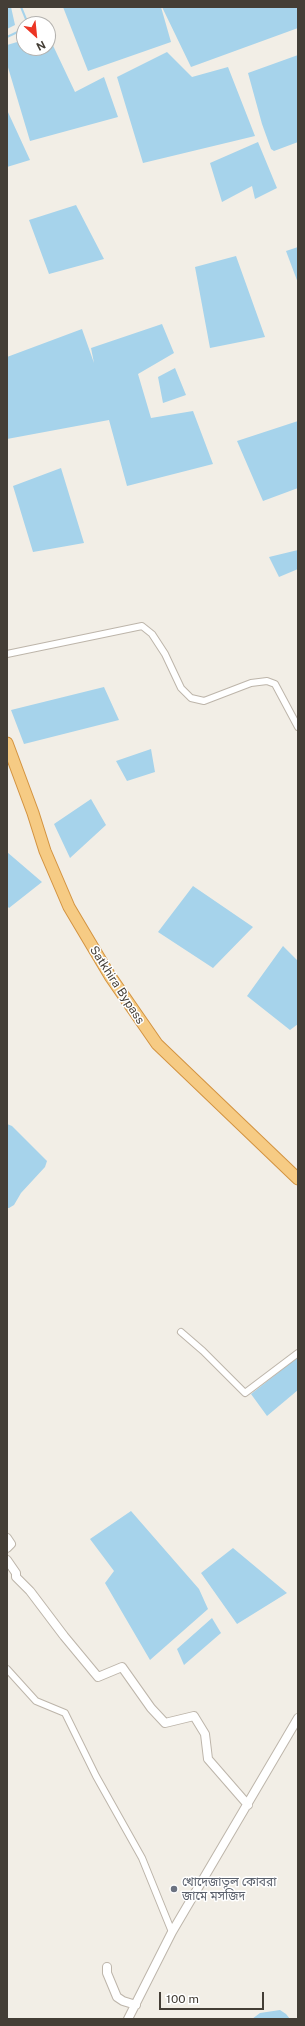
<!DOCTYPE html>
<meta charset="utf-8">
<style>
body{margin:0}
#map{position:relative;width:305px;height:2026px;overflow:hidden;background:#f2eee6;font-family:"Public Sans",sans-serif}
canvas{display:block}
.frame{position:absolute;inset:0;border:8px solid #443e36;pointer-events:none}
.north{position:absolute;left:16px;top:16px;width:40px;height:40px;box-sizing:border-box;background:#fff;border:1px solid #b4b2af;border-radius:50%;rotate:153deg;font-size:11px;font-weight:700;line-height:16px;text-align:center;color:#443e36}
.north::after{content:'';display:block;margin:auto;width:14px;height:18px;background:#ec3524;clip-path:polygon(50% 0,100% 100%,50% 72%,0 100%)}
.scale{position:absolute;left:159px;top:1992px;width:105px;height:18px;box-sizing:border-box;border:2px solid #443e36;border-top:0;padding-left:5px;font-size:12px;line-height:14px;white-space:nowrap;color:#443e36;-webkit-text-stroke:3px #fff;paint-order:stroke}
</style>
<div id="map">
<canvas width="305" height="2026"></canvas>
<div class="frame"></div>
<div class="north">N</div>
<div class="scale">100 m</div>
</div>
<script>
const ctx = document.querySelector('canvas').getContext('2d');
ctx.lineJoin = 'round';
function paint(path, color) { ctx.fillStyle = color; ctx.fill(path, 'evenodd'); }
const poly = rows => new Path2D(rows.map(r => 'M' + r).join(''));
function strokePath(path, color, width, dash) { ctx.strokeStyle = color; ctx.lineWidth = width; ctx.lineCap = dash ? 'butt' : 'round'; ctx.setLineDash(dash || []); ctx.stroke(path); }
function write(font, color, halo, rows, align = 'center') {
  ctx.font = font + ' "Public Sans","Noto Sans Bengali",sans-serif'; ctx.lineWidth = 3; ctx.setLineDash([]); ctx.textBaseline = 'middle'; ctx.strokeStyle = halo; ctx.fillStyle = color; for (const [text, x, y, turn = 0] of rows) {
    ctx.save(); ctx.translate(x, y); ctx.rotate((+turn || 0) * Math.PI / 180); ctx.textAlign = isNaN(turn) ? turn : align; if (halo) ctx.strokeText(text, 0, 0); ctx.fillText(text, 0, 0); ctx.restore();
  }
}
const water = poly([
 [7,7,11,7,15,25,7,29],
 [63,7,161,7,171,42,88,71],
 [162,7,298,7,298,28,191,67],
 [48,35,75,92,104,77,118,117,30,141,7,64,7,45,24,40,24,48,48,48],
 [167,52,192,77,228,67,255,136,143,163,117,77],
 [298,55,298,142,274,151,271,149,262,124,248,73],
 [7,110,30,160,7,167],
 [258,142,277,188,255,199,252,186,222,202,210,163],
 [76,205,104,259,49,274,29,220],
 [298,247,298,283,286,251],
 [236,256,265,337,210,348,195,267],
 [162,324,174,353,138,374,151,418,193,411,213,464,127,486,109,420,7,439,7,357,82,329,94,363,91,348],
 [175,368,186,395,163,403,158,377],
 [298,421,298,488,263,501,237,441],
 [61,468,84,543,33,552,13,486],
 [298,550,298,569,279,577,269,557],
 [104,687,119,720,24,744,11,710],
 [151,749,155,772,127,781,116,761],
 [91,799,106,825,70,858,54,824],
 [7,852,42,882,9,908,7,906],
 [193,886,253,927,213,968,158,932],
 [283,946,298,961,298,1024,290,1030,247,996],
 [7,1124,12,1126,47,1161,45,1167,21,1193,14,1205,9,1208,7,1208],
 [298,1357,298,1390,267,1416,251,1394],
 [131,1511,199,1589,208,1609,150,1660,105,1583,114,1571,90,1539],
 [233,1548,287,1593,237,1624,201,1573],
 [212,1618,221,1633,184,1665,177,1649],
 [280,2010,286,2014,290,2019,252,2019,260,2013]
]);
const stream = poly([
 [21,7,28,24],
 [7,37,24,29]
]);
const minor = poly([
 [7,654,142,626,152,634,165,654,181,688,191,698,204,701,251,683,267,681,275,684,298,727],
 [181,1332,203,1351,245,1393,298,1353],
 [7,1669,36,1701,65,1713,96,1776,142,1858,172,1932]
]);
const tertiary = poly([
 [7,1538,11,1544,7,1548],
 [7,1560,16,1573,16,1577,30,1591,64,1636,98,1677,122,1667,151,1708,165,1723,194,1716,205,1734,208,1759,248,1805],
 [107,1967,107,1973,117,1997,123,2001,136,2005],
 [128,2019,172,1932,298,1718]
]);
const trunk = poly([
 [7,743,33,813,45,851,69,907,110,976,157,1044,298,1179]
]);
const markers = [
 [174,1889,4,"#6b7280"]
];
const streetNames = [
 ["Satkhira Bypass",117,985,57]
];
const worshipNames = [
 ["খোদেজাতুল কোবরা",182,1882],
 ["জামে মসজিদ",182,1896]
];
paint(water, '#a6d3eb');
strokePath(stream, '#a6d3eb', 2);
strokePath(minor, '#bdb5aa', 8);
strokePath(tertiary, '#bdb5aa', 10);
strokePath(trunk, '#d39340', 13);
strokePath(minor, '#fff', 6);
strokePath(tertiary, '#fff', 8);
strokePath(trunk, '#f6cb84', 11);
for (const [x, y, r, color] of markers) { const dot = new Path2D(); dot.arc(x, y, r, 0, 2 * Math.PI); ctx.fillStyle = color; ctx.fill(dot); strokePath(dot, '#fff', 1.5); }
write('12px', '#443e36', '#fff', streetNames);
write('12px', '#5b616d', '#fff', worshipNames, 'left');
</script>
